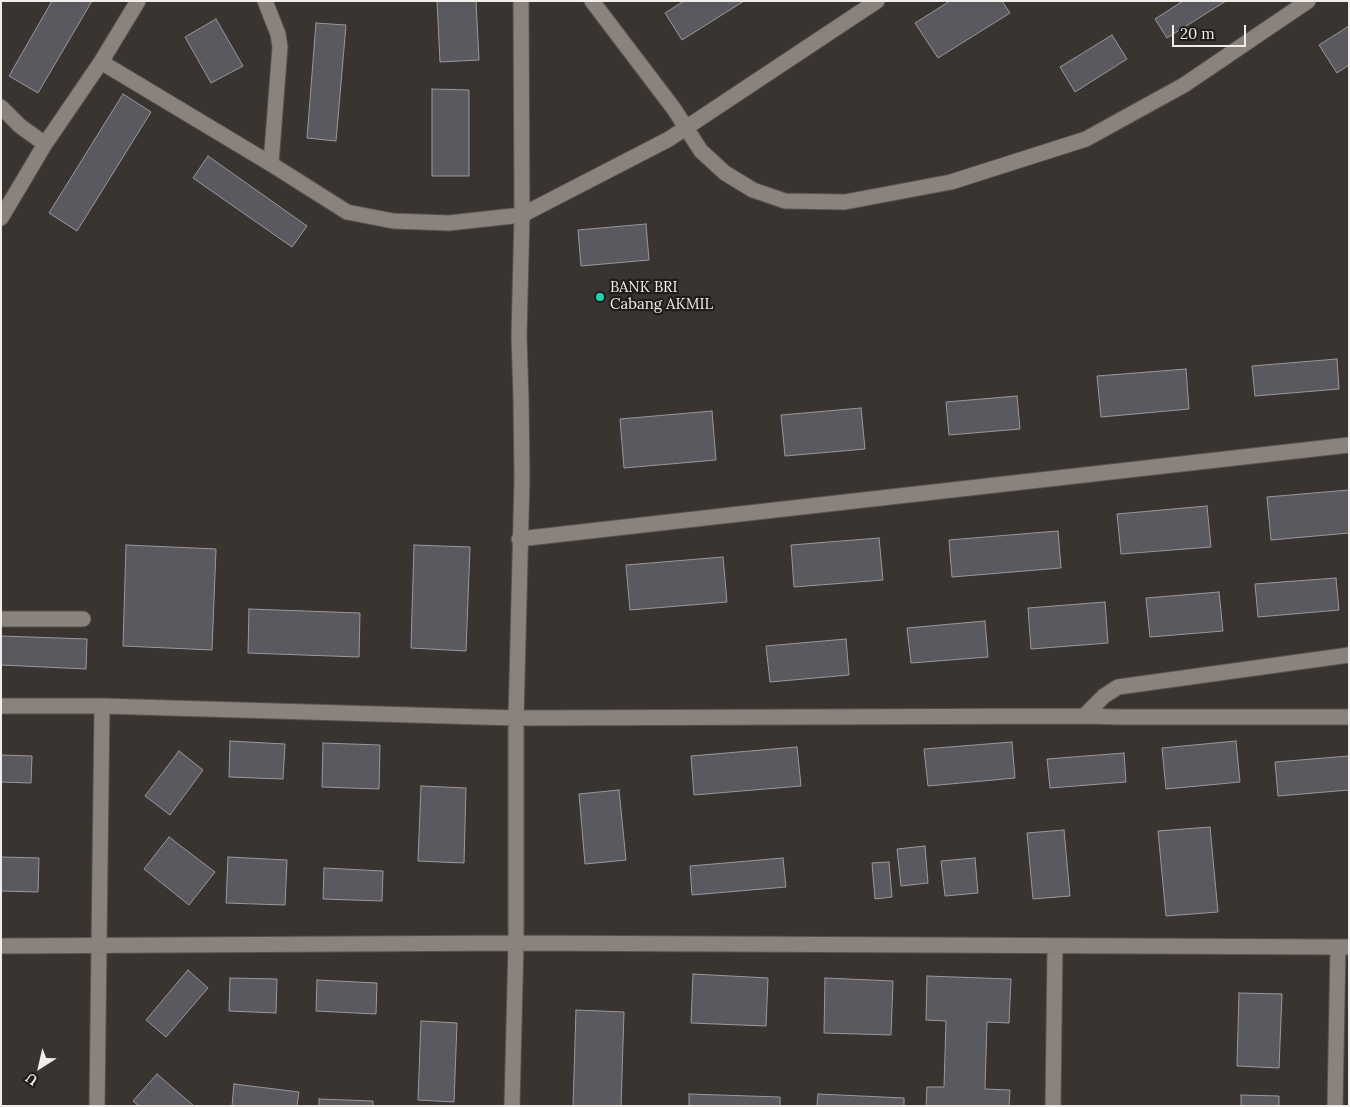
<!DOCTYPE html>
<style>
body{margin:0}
#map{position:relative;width:1350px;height:1107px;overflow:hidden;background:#3a3431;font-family:Lora,serif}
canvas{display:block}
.frame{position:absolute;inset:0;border:2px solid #f0edea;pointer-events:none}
.north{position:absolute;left:15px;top:1042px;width:50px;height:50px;-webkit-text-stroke:4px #1f1c1b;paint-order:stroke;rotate:215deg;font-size:14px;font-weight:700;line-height:20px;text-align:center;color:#f0edea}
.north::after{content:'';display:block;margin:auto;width:18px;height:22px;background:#f0edea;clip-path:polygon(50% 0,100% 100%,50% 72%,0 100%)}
.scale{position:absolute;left:1172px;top:25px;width:74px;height:22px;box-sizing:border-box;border:2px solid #f0edea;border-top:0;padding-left:6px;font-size:15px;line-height:18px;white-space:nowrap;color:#f0edea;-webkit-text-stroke:4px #1f1c1b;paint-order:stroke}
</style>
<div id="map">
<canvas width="1350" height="1107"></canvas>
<div class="frame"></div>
<div class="north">U</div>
<div class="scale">20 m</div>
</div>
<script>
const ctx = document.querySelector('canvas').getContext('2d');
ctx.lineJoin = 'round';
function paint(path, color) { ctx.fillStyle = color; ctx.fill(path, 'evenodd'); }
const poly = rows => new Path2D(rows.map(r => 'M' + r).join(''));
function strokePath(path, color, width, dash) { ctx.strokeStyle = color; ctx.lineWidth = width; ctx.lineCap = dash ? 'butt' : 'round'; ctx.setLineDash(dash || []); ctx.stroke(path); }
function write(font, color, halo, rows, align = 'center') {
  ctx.font = font + ' Lora,serif'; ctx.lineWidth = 4.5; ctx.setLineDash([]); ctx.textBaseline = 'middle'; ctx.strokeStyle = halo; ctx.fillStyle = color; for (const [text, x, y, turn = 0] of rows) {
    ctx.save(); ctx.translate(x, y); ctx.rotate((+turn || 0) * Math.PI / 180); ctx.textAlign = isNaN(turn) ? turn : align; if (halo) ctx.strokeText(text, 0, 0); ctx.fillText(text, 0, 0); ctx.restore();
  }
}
const building = poly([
 [52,1,92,1,38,93,9,76,52,1],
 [437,1,476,1,479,60,440,62,437,1],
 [684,1,744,1,682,40,665,13,684,1],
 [950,1,1002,1,1010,13,938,58,915,23,950,1],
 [1183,1,1226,1,1167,38,1155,19,1183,1],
 [216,19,243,66,211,83,185,37,216,19],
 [316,23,346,25,336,141,307,138,316,23],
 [1349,26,1349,65,1337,73,1319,45,1349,26],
 [1112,35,1127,59,1075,92,1060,67,1112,35],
 [432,89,469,90,469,176,432,176,432,89],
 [123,94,151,112,77,231,49,213,123,94],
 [208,156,307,226,292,247,193,178,208,156],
 [646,224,649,260,581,266,578,230,646,224],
 [1337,359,1339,389,1255,396,1252,366,1337,359],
 [1186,369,1189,409,1101,417,1097,376,1186,369],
 [1017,396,1020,429,949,435,946,402,1017,396],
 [861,408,865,449,785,456,781,415,861,408],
 [712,411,716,460,624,468,620,419,712,411],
 [1349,490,1349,533,1271,540,1267,497,1349,490],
 [1207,506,1211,547,1121,554,1117,514,1207,506],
 [1058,531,1061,568,952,577,949,540,1058,531],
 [879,538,883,580,794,587,791,545,879,538],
 [126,545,216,549,212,650,123,646,126,545],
 [414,545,470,547,466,651,411,648,414,545],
 [723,557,727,602,630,610,626,565,723,557],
 [1336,578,1339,610,1258,617,1255,584,1336,578],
 [1219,592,1223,631,1150,637,1146,598,1219,592],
 [1105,602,1108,643,1031,649,1028,608,1105,602],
 [249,609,360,613,359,657,248,653,249,609],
 [985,621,988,657,911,663,907,628,985,621],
 [1,636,87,639,86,669,1,665,1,636],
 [846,639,849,675,770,682,766,646,846,639],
 [230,741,285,744,283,779,229,777,230,741],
 [1236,741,1240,782,1166,789,1162,748,1236,741],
 [1012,742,1015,778,928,786,924,749,1012,742],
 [323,743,380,745,379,789,322,787,323,743],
 [797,747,801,786,694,795,691,756,797,747],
 [179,751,203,770,170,815,145,796,179,751],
 [1124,753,1126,782,1050,788,1047,759,1124,753],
 [1,755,32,756,31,783,1,782,1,755],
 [1349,756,1349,790,1278,796,1275,762,1349,756],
 [421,786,466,788,464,863,418,861,421,786],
 [619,790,626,860,585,864,579,794,619,790],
 [1210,827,1218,912,1166,916,1158,831,1210,827],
 [1064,830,1070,896,1033,899,1027,833,1064,830],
 [169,837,215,872,189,905,144,869,169,837],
 [925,846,928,883,901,886,897,849,925,846],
 [1,857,39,858,38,892,1,891,1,857],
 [228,857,287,860,285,905,226,903,228,857],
 [783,858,786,887,692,895,690,866,783,858],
 [975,858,978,893,945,896,941,861,975,858],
 [889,862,892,897,875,899,872,863,889,862],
 [324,868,383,871,382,901,323,899,324,868],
 [188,970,208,988,166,1037,146,1020,188,970],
 [693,974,768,978,766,1026,691,1023,693,974],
 [927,976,1011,979,1009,1023,987,1022,985,1089,1010,1090,1009,1106,926,1106,927,1087,944,1087,946,1021,926,1020,927,976],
 [230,978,277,979,276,1013,229,1011,230,978],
 [825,978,893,981,891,1035,824,1033,825,978],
 [317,980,377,983,376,1014,316,1011,317,980],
 [1239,993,1282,994,1279,1068,1237,1066,1239,993],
 [576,1010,624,1012,621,1106,573,1106,576,1010],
 [421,1021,457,1023,454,1102,418,1100,421,1021],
 [157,1074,194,1106,139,1106,133,1101,157,1074],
 [234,1084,299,1092,297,1106,232,1106,234,1084],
 [689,1094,780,1097,780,1106,689,1106,689,1094],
 [818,1094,904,1098,904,1106,817,1106,818,1094],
 [1241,1095,1279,1096,1279,1106,1241,1106,1241,1095],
 [319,1099,373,1101,373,1106,319,1106,319,1099]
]);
const street = poly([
 [265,1,278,34,280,47,271,164],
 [592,1,674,109,701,151,725,173,753,190,785,201,845,202,951,182,1086,139,1184,85,1308,1],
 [101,62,271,164,347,212,393,221,449,223,522,215,669,139,877,1],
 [1,107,20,126,45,144,1,218],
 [45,144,101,62,138,1],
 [519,539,1349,445],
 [1,619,83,619],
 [1,706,102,706,516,718,1084,716,1121,717,1349,717],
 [1084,716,1104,696,1118,687,1349,655],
 [1,946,516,943,1338,947],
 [97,1106,102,706],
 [512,1106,516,943,516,718,522,479,521,398,519,336,522,215,521,1],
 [1053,1106,1055,947],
 [1335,1106,1338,947,1349,947]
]);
const markers = [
 [600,297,5,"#1fd5b0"]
];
const poiNames = [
 ["BANK BRI",610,288],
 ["Cabang AKMIL",610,305]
];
paint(building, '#5a5960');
strokePath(building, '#99989f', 1);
strokePath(street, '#57524f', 17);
strokePath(street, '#89827d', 15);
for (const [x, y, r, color] of markers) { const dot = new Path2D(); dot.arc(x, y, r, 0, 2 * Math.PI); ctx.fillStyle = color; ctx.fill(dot); strokePath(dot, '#1f1c1b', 2); }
write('15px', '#f0edea', '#1f1c1b', poiNames, 'left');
</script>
